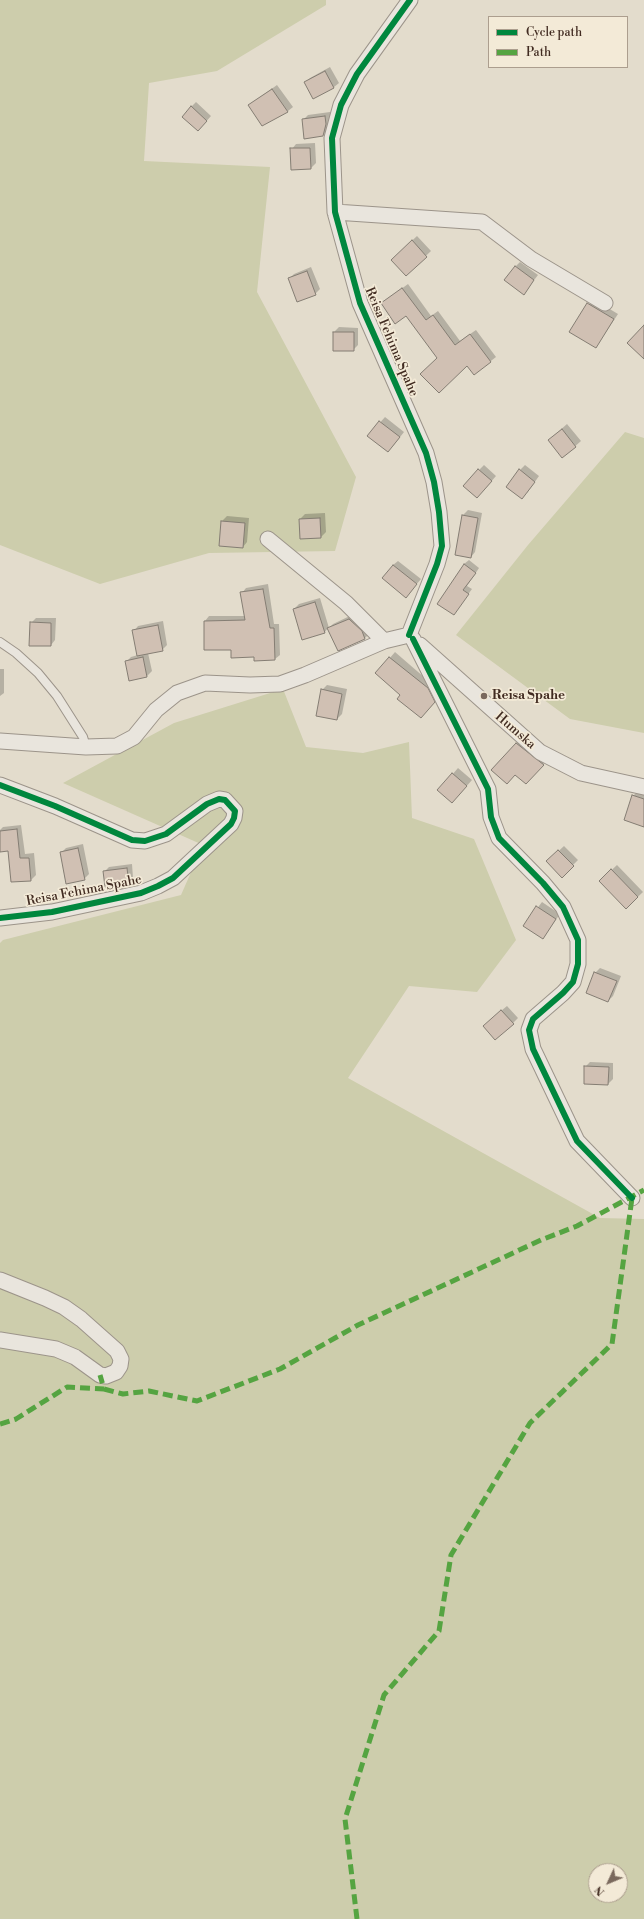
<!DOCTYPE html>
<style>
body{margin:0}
#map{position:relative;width:644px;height:1919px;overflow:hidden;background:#e3dccc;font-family:"Libre Bodoni",serif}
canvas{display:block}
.legend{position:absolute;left:488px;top:16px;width:140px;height:52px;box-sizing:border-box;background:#f3ead7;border:1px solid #ac9e8e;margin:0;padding:5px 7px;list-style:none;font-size:12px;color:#412b21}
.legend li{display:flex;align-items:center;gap:8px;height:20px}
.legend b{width:20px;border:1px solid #ac9e8e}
.north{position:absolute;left:588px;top:1863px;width:40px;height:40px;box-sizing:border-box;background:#f3ead7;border:1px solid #ac9e8e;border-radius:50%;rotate:226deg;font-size:11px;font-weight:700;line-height:16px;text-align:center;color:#412b21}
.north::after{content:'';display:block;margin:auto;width:14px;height:18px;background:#7a695d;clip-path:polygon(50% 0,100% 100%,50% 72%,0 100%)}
</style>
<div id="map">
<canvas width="644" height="1919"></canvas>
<ul class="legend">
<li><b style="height:5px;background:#00873e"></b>Cycle path</li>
<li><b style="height:5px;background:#55a441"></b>Path</li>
</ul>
<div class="north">N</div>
</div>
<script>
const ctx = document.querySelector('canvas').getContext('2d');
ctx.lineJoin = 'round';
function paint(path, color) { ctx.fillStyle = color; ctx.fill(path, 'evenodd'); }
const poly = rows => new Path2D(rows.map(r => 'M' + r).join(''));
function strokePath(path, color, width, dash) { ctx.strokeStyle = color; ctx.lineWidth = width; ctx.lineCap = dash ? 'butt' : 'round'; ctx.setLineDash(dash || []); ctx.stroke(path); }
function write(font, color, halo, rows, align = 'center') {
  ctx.font = font + ' "Libre Bodoni",serif'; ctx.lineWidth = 3.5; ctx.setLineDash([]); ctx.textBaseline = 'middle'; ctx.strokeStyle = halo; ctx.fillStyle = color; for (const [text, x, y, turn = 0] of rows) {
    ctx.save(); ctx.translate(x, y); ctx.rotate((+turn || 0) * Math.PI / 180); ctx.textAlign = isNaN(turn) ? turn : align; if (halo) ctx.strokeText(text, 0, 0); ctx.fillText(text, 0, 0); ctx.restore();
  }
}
const green = poly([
 [0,0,326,0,326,5,217,71,149,83,144,161,270,167,257,292,356,477,335,551,209,553,100,584,0,545],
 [625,432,644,438,644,733,570,719,456,635,528,545],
 [283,689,306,747,363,753,409,742,412,818,474,839,516,940,477,992,409,986,348,1078,600,1218,644,1219,644,1919,0,1919,0,943,3,940,181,895,203,845,63,783,174,723],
 [596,1871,620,1871,620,1895,596,1895]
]);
const shadow = poly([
 [330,67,339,83,334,87,313,98,305,83,310,78],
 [277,85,293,107,288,111,262,125,249,105],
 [196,102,211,116,203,125,191,107],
 [330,112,331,118,328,130,323,135,303,120,308,115],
 [315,143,316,163,311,168,292,149,296,144],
 [417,236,431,251,406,275,397,255],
 [520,262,538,275,524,293,516,266],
 [311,267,320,289,315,294,289,279,294,274],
 [408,284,431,316,438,311,460,341,476,330,496,357,474,374,467,365,438,358,406,315,382,303],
 [593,299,618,314,596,347,571,331],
 [339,327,358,328,358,345,353,350,334,332],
 [385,417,404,432,393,446,369,435],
 [567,424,581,441,563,457,549,440],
 [484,465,496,476,482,492,479,470],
 [525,465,539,476,527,493,520,470],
 [468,510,482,513,475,552,471,557,463,515],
 [325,513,326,532,321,537,300,519,305,514],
 [227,516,249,518,247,542,243,547,222,521],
 [469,560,479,568,467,586,472,589,454,614,464,564],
 [398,561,421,579,410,592,393,565],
 [268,584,274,624,279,624,280,655,275,659,232,649,205,621,209,616,245,616,242,593,246,588],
 [320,598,329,628,333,624,354,614,369,634,365,638,328,628,324,633,294,609,299,604],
 [36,618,56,618,55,640,51,645,31,623],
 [163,621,167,645,162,650,148,653,152,671,147,676,130,679,126,662,131,657,138,655,134,631,138,626],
 [395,652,432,684,439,697,426,712,402,695,377,673],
 [0,669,4,669,4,693,0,696],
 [327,685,347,689,342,714,337,719,322,690],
 [521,739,547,760,526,783,516,773,492,770],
 [458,768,472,780,457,797,439,790],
 [638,791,644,793,644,826,633,796],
 [21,825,25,854,34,853,36,875,31,880,9,850,0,847,0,830,3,827],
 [83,844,89,874,84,879,61,853,66,848],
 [564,846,578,860,562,876,548,861],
 [132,864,133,878,129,883,104,872,109,867],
 [617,865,643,892,626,908,600,881],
 [542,902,560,914,543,938,524,926],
 [600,968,621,976,613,996,608,1001,595,973],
 [507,1006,518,1018,513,1023,489,1021],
 [590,1062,613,1063,613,1079,608,1084,585,1067]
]);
const building = poly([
 [325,71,334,88,313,99,304,82,325,71],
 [272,89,288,112,262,126,248,105,272,89],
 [191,106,207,121,198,131,182,117,191,106],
 [325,116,326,124,323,136,304,139,302,119,325,116],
 [290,148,310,148,311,169,291,170,290,148],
 [412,240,427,257,406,276,391,260,412,240],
 [515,266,534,280,524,295,504,280,515,266],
 [307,271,316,295,297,302,288,278,307,271],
 [402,288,426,320,433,315,455,345,470,334,491,362,474,375,467,366,439,393,420,374,437,358,406,316,395,324,381,303,402,288],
 [587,303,614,319,596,348,569,332,587,303],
 [644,325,644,359,627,343,644,325],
 [333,332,354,332,354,351,333,351,333,332],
 [379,421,400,437,388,452,367,436,379,421],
 [562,429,576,447,562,458,548,440,562,429],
 [478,469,492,481,477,498,463,486,478,469],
 [519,469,535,482,522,499,506,487,519,469],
 [462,515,478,518,471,558,455,555,462,515],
 [320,518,321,538,300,539,299,519,320,518],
 [221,521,245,523,243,548,219,546,221,521],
 [464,564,476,573,463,590,469,594,454,615,437,604,464,564],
 [393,565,417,584,406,598,382,578,393,565],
 [263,589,270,628,274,628,275,660,254,661,254,657,231,658,231,650,204,650,204,621,245,620,240,592,263,589],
 [315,602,325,633,302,640,293,609,315,602],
 [349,619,362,631,365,639,338,651,327,628,349,619],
 [30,622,51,623,51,646,29,646,30,622],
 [158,625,163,651,137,656,132,630,158,625],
 [143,657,147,677,129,681,125,661,143,657],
 [389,657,428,688,435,702,421,718,397,699,400,695,375,673,389,657],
 [321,689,342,694,337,720,316,716,321,689],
 [516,743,544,765,526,784,515,775,507,784,491,770,516,743],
 [452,773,467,786,452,803,437,790,452,773],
 [632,795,644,799,644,827,624,820,632,795],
 [17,829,20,858,29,858,31,881,11,882,8,851,0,852,0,831,17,829],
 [78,848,85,880,66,884,60,852,78,848],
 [558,850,574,866,562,878,546,861,558,850],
 [127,868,129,884,105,887,103,871,127,868],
 [611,869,638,897,626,909,599,881,611,869],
 [536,906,556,919,543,939,523,926,536,906],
 [594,972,617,981,608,1002,586,993,594,972],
 [501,1010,514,1024,495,1040,483,1026,501,1010],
 [584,1066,609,1067,608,1085,584,1084,584,1066]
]);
const service = poly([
 [0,642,16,653,38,673,57,696,83,737,86,747]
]);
const minor = poly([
 [335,212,482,222,531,259,605,303],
 [268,539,346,603,384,641],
 [409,635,437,564,442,546,439,512,434,482,426,453,360,303,335,212,332,138,341,105,357,74,410,0],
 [413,639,488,789,491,817,499,838,543,883,563,907,578,940,578,964,573,982,563,993,533,1019,529,1030,533,1049,577,1141,632,1198],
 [420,645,540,752,581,773,644,787],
 [0,741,86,747,117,746,134,737,156,710,177,693,205,683,250,685,280,684,305,675,384,641,409,635],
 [0,785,55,806,132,840,145,841,166,834,207,804,219,799,225,800,235,811,234,818,231,824,173,878,158,886,141,893,52,912,0,918],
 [0,1280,45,1298,64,1307,81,1319,117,1351,121,1359,120,1366,116,1372,106,1376,100,1375,75,1357,56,1349,0,1340]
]);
const quiet = poly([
 [104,1389,123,1394,149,1391,197,1401,280,1369,358,1325,541,1240,577,1226,644,1190],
 [0,1424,16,1419,67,1387,104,1389,100,1375],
 [357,1919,345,1819,384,1695,439,1631,451,1555,530,1423,612,1344,632,1198]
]);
const cycleway = poly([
 [409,635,437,564,442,546,439,512,434,482,426,453,360,303,335,212,332,138,341,105,357,74,410,0],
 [413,639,488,789,491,817,499,838,543,883,563,907,578,940,578,964,573,982,563,993,533,1019,529,1030,533,1049,577,1141,632,1198],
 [0,785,55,806,132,840,145,841,166,834,207,804,219,799,225,800,235,811,234,818,231,824,173,878,158,886,141,893,52,912,0,918]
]);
const markers = [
 [484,696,4,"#7a695d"]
];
const streetNames = [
 ["Reisa Fehima Spahe",391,342,67],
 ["Humska",515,731,41],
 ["Reisa Fehima Spahe",84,891,-11]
];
const poiNames = [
 ["Reisa Spahe",492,696]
];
paint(green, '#cdcdac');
paint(shadow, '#0003');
paint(building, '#d0c0b3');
strokePath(building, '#847d73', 1);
strokePath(service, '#9c948a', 10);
strokePath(minor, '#9c948a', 17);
strokePath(service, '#e9e5dd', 8);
strokePath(minor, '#e9e5dd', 15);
strokePath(quiet, '#55a441', 5, [10, 5]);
strokePath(cycleway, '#00873e', 6);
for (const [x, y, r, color] of markers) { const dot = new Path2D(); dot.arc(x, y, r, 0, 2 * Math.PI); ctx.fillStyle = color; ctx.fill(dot); strokePath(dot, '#f3ead7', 1.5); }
write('13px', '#412b21', '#f3ead7', streetNames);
write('bold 13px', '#412b21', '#f3ead7', poiNames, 'left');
</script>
